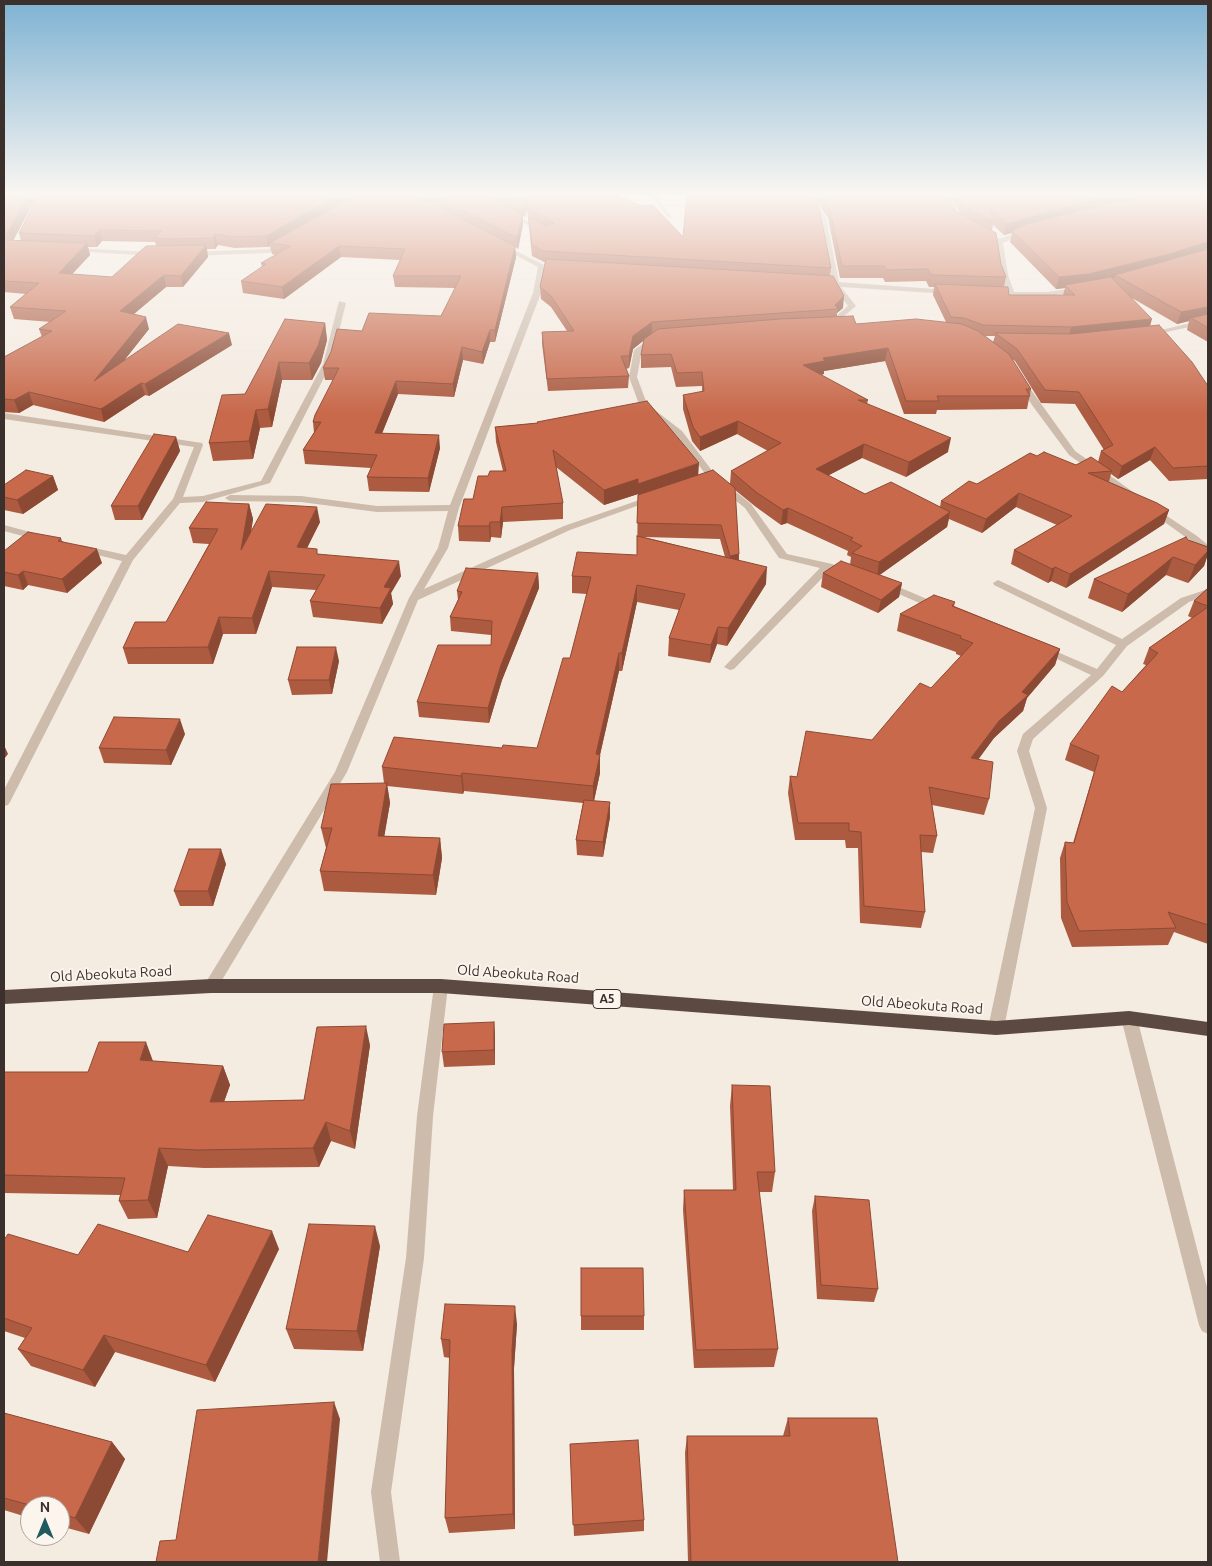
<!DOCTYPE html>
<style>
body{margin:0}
#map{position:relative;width:1212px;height:1566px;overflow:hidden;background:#f4ebe1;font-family:Ubuntu,sans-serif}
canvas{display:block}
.frame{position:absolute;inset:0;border:5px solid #3b302b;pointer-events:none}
.north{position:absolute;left:20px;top:1496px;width:50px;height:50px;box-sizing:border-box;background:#fbf5ee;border:1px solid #aea6a0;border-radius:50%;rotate:0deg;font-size:14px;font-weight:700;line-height:20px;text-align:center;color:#3b302b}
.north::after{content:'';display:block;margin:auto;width:18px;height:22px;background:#1f5a5e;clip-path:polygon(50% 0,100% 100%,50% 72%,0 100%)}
</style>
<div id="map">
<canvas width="1212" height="1566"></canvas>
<div class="frame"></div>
<div class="north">N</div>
</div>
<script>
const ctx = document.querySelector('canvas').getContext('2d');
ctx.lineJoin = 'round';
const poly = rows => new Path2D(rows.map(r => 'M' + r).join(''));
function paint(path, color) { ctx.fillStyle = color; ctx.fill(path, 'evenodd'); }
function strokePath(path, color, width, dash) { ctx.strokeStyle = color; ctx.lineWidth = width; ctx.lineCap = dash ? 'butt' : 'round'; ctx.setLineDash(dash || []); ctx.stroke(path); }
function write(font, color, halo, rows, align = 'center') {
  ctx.font = font + ' Ubuntu,sans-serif'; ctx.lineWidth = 4; ctx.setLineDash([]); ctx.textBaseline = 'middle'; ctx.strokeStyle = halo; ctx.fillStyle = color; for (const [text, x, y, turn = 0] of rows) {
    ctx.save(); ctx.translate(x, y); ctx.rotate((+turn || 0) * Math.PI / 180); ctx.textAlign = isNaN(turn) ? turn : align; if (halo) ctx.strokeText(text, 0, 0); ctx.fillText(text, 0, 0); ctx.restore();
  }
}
const minor = poly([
 [650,194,656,194,672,218,668,218,650,194],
 [802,194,809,194,816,202,826,218,839,282,949,290,953,292,949,294,841,287,856,306,843,317,849,325,842,327,835,317,848,306,833,286,817,283,821,281,832,282,820,218,811,204,802,194],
 [507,212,511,212,547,232,542,233,507,214,507,212],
 [1027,229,1030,231,1029,232,1003,243,1008,275,1014,292,1047,292,1081,287,1084,287,1084,291,1047,296,991,296,991,292,1007,292,1000,275,996,243,989,238,992,236,999,239,1027,229],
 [283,241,288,242,270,253,190,256,187,254,190,252,268,249,283,241],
 [500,245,504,245,544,265,541,293,459,508,448,548,424,589,564,526,651,496,654,495,659,498,570,530,418,600,347,772,216,990,211,992,206,990,204,986,206,982,335,772,409,598,438,548,448,511,377,512,301,502,230,501,225,498,230,495,301,496,377,506,450,505,533,293,538,267,500,247,500,245],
 [73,248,153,252,156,254,153,256,71,251,70,250,73,248],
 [339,301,346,303,331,364,270,483,203,502,180,503,133,560,10,802,8,805,4,806,4,790,122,561,77,550,76,548,81,545,126,555,173,499,194,447,4,419,4,413,202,443,203,445,183,497,203,496,261,481,323,364,339,301],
 [1208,319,1208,323,1148,336,1144,334,1208,319],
 [654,336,661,338,642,351,637,377,647,404,682,431,716,476,751,504,787,554,832,564,851,572,846,575,829,571,734,669,730,670,724,667,726,665,820,568,779,558,745,508,710,480,676,435,640,407,629,377,634,350,654,336],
 [1018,380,1024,380,1075,451,1136,494,1136,498,1130,498,1069,455,1032,405,1017,382,1018,380],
 [1152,506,1197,536,1208,545,1208,553,1149,511,1149,507,1152,506],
 [4,525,45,536,47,538,42,541,4,531,4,525],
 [998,580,1122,639,1181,598,1208,589,1208,595,1189,602,1127,646,1103,676,1033,739,1029,751,1047,808,1004,1028,1001,1032,996,1034,991,1032,988,1028,1035,808,1017,751,1023,734,1091,675,1038,650,1040,648,1048,648,1097,669,1116,645,994,585,993,583,998,580],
 [887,582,941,605,942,607,941,609,933,609,883,587,883,583,887,582],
 [441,980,446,982,448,986,433,1116,424,1258,391,1492,400,1562,380,1562,371,1492,406,1258,417,1116,434,986,436,982,441,980],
 [1129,1012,1134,1014,1137,1018,1208,1291,1208,1334,1202,1331,1199,1325,1121,1018,1124,1014,1129,1012]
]);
const highway = poly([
 [211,979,441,979,996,1021,1129,1011,1208,1022,1208,1036,1129,1025,996,1035,441,993,211,993,4,1004,4,990,211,979]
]);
const wall = poly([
 [4,194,612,194,683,237,811,195,811,194,947,194,957,212,960,213,948,194,1208,194,1208,342,1187,330,1189,321,1177,324,1132,298,1150,326,1208,386,1208,479,1169,481,1150,460,1118,479,1111,474,1109,482,1169,510,1164,524,1066,588,1051,581,1048,583,1011,564,1014,550,1057,525,1016,507,982,533,949,519,947,527,879,575,902,583,899,597,878,613,821,587,823,573,850,565,851,557,847,555,848,551,787,523,781,525,756,507,735,490,739,560,766,584,727,646,717,644,710,663,668,656,669,638,679,610,637,602,622,671,619,671,600,755,600,773,594,801,610,802,610,817,603,857,577,855,576,840,583,803,464,791,463,794,387,786,390,803,384,836,440,838,442,858,436,895,324,891,320,871,326,848,321,828,384,783,382,767,502,748,537,748,570,658,587,594,572,593,572,576,637,555,638,494,604,505,556,467,563,503,563,519,503,522,501,538,491,537,490,542,459,541,458,526,473,499,488,476,503,471,496,442,495,427,537,423,537,422,698,475,730,484,731,471,768,451,737,434,700,451,692,441,683,409,683,395,702,392,702,386,676,387,671,367,641,368,641,355,644,340,633,349,629,368,626,369,629,376,628,388,548,391,542,344,542,332,567,331,551,307,541,299,540,287,545,262,544,262,532,256,527,209,525,217,523,216,523,224,518,249,515,247,516,257,495,342,490,342,483,364,463,360,454,397,398,394,382,433,440,448,429,492,369,491,367,477,371,468,305,464,303,450,314,433,313,422,333,380,325,380,323,368,362,331,441,316,455,288,395,287,393,276,400,260,341,257,284,299,243,293,241,281,262,267,261,263,276,255,272,254,270,246,268,247,235,248,218,245,215,249,207,249,208,257,183,287,166,287,134,314,149,329,124,360,232,345,149,396,145,395,104,422,33,405,19,413,4,412,4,357,42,337,39,329,51,322,14,319,10,307,26,294,4,292],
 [815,200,828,218,840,278,883,278,885,282,926,281,929,287,934,287,933,295,946,322,856,324,837,317,837,313,843,308,830,276,831,268],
 [34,204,19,233,21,241,13,240,31,207],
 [993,225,1004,235,1012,233,1010,242,1056,289,1065,288,1063,295,1009,295,1004,287,1006,277,1001,264,992,231],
 [102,241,155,242,156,246,112,277,72,274,90,255,88,247,97,247],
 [985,336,995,336,993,342],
 [1012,359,1015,361,1041,403,1075,404,1104,450,1101,451,1098,462,1076,465,1037,456,977,484,941,501,940,507,865,494,828,475,862,458,906,477,948,452,867,404,868,400,821,375,824,374,824,371,885,361,904,414,936,414,937,410,1027,409,1031,389],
 [644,537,720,539,725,557],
 [285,319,325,323,327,340,321,363,312,380,282,380,272,427,260,428,253,459,213,461,209,443,245,394],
 [176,437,180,451,142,520,115,520,111,506],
 [53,476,58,490,23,514,4,510,4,485],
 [249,504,253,519,251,533,320,522,307,548,318,554,401,576,391,593,393,604,382,624,313,617,310,601,316,590,272,587,256,634,223,634,213,664,128,664,123,648,166,622,209,544,193,543,189,528],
 [61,538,62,541,102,563,67,593,28,585,23,590,4,586,4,551],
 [1188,540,1208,547,1208,554,1204,566,1188,583,1166,575,1122,612,1088,598,1094,579],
 [538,573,539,588,502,680,489,723,419,717,417,702,491,645,491,635,451,631,450,617,458,600,457,591],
 [1208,588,1208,944,1174,932,1168,945,1072,947,1061,918,1060,858,1065,842,1073,843,1094,772,1065,760,1070,744,1122,692,1146,665,1143,664,1149,648,1192,618,1188,616,1194,601],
 [955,602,954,606,1060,649,1055,665,1027,698,1023,711,994,738,978,759,989,799,984,815,932,805,937,836,933,853,921,852,925,912,921,928,860,923,858,848,846,848,845,840,795,840,788,793,790,776,797,777,872,740,931,688,961,656,956,654,956,652,897,631,900,614],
 [339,661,332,694,292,695,288,680],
 [185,734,171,765,104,763,99,748],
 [226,864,213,906,180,906,174,891],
 [494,1022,495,1037,495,1065,444,1067,442,1052],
 [370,1045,355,1149,331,1141,319,1167,204,1168,168,1166,157,1218,128,1219,119,1201,120,1195,4,1193,4,1072,88,1072,153,1061,223,1066,230,1085,224,1102,304,1100],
 [732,1085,775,1172,772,1192,759,1192,778,1349,774,1367,694,1368,683,1210,684,1190,733,1190,730,1106],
 [815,1196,878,1289,874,1302,817,1299,812,1211],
 [4,1240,78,1255,279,1249,215,1382,115,1352,95,1387,31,1366,18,1349,25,1338,4,1331],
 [380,1246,363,1351,294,1349,286,1329],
 [581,1316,644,1316,644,1330,581,1330],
 [517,1324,514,1368,515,1529,449,1533,445,1518,450,1358,444,1357,441,1339],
 [4,1413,112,1442,125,1459,89,1534,60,1526,60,1506,30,1506,30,1518,4,1510],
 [788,1418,898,1562,688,1562,685,1453,687,1436,783,1436],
 [570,1444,644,1520,644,1531,574,1536]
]);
const shadedWall = poly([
 [31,194,45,194,31,207,12,243,8,232,28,196],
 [339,194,358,194,270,243,270,246,268,247,266,236],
 [1115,194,1185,194,1012,231,1012,233,1004,235,1006,224],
 [526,199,527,209,525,217,525,206],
 [523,214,523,224,518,249,517,238],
 [99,230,102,241,97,247,94,236],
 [215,234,218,245,215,249,213,238],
 [1208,242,1208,252,1115,275,1115,278,1086,285,1065,285,1065,288,1056,289,1059,277],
 [87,243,90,255,62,285,59,273],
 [206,245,208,257,183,287,181,276],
 [339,246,341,257,284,299,282,287],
 [515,246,516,257,495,342,495,330],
 [164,275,166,287,123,323,120,311],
 [844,296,843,308,837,313,838,309,835,305],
 [1208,307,1208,318,1191,318,1189,321,1177,324,1181,312],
 [146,317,149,329,98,394,94,381],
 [1152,319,1149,330,1068,338,1071,327],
 [652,322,652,334,633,349,629,368,629,356,633,336],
 [325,323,327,340,321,363,312,380,309,363],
 [490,330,490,342,483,364,482,352],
 [229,333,232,345,149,396,145,384],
 [462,347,463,360,454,397,453,384],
 [888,348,885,361,824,371,824,374,801,378,803,365,823,358],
 [279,362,282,380,272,427,268,409],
 [396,381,398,394,377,446,375,433],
 [141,383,145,395,104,422,101,409],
 [29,392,33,405,19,413,14,400],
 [256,410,260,428,253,459,249,441],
 [738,421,737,434,700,451,700,437],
 [439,435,440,448,429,492,428,478],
 [176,437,180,451,142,520,138,506],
 [951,438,948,452,906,477,909,462],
 [864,444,862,458,814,483,816,469],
 [1155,447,1150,460,1118,479,1122,466],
 [699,463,698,478,638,499,638,484],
 [53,476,58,490,23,514,17,500],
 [638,479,638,494,604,505,604,490],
 [1019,493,1016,507,982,533,986,519],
 [249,504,253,519,245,566,241,550],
 [317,507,320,522,300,562,297,547],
 [502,507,503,522,501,538,500,522],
 [788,508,787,523,781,525,783,510],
 [1169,510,1164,524,1066,588,1070,574],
 [950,512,947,527,877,577,879,562],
 [490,522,491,537,490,542,489,526],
 [97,549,102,563,67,593,62,579],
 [1208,551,1208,554,1204,566,1188,583,1195,565],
 [739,554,738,569,729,570,730,556],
 [1173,557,1166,575,1122,612,1128,594],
 [399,561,401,576,391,593,393,604,382,624,380,608,384,587],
 [767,567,766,584,727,646,728,628],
 [1055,567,1051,581,1048,583,1052,569],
 [23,571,28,585,23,590,18,575],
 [269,571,272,587,256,634,252,618],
 [538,573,539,588,502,680,489,723,488,708,501,665],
 [902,583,899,597,878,613,881,600],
 [637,585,637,602,622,671,622,653],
 [219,617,223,634,213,664,208,647],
 [718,627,717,644,710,663,711,645],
 [336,647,339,661,332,694,329,680],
 [1060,649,1055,665,1027,698,1023,711,994,738,967,775,971,758,1022,692],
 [619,653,619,671,596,772,596,754],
 [180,719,185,734,171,765,166,750],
 [4,745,8,754,4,759],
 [600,755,600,773,593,805,593,786],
 [462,773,464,791,463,794,461,776],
 [387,783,390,803,381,856,378,836],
 [610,802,610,817,603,857,603,842],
 [440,838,442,858,436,895,433,875],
 [221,849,226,864,213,906,208,891],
 [494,1022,495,1037,495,1065,494,1050],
 [366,1026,370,1045,355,1149,350,1131],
 [146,1042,153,1061,148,1079,140,1060],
 [223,1066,230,1085,217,1121,210,1102],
 [326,1122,331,1141,319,1167,313,1148],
 [159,1148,168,1166,157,1218,148,1200],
 [375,1226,380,1246,363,1351,357,1331],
 [272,1231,279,1249,215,1382,206,1365],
 [515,1306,517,1324,514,1368,515,1529,513,1514,512,1350],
 [104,1335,115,1352,95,1387,83,1370],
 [334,1402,340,1419,327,1562,318,1562],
 [112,1442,125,1459,89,1534,75,1518]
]);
const building = poly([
 [4,194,31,194,28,196,8,232,4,232,4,194],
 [43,194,339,194,266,236,232,237,215,234,213,238,167,239,154,238,162,231,99,230,94,236,19,233,36,200,43,194],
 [356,194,411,194,436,205,515,246,495,330,490,330,482,352,462,347,453,384,396,381,375,433,439,435,428,478,367,477,377,455,303,450,321,422,313,422,315,415,339,368,323,368,331,352,337,329,362,331,369,313,441,316,461,276,393,276,405,249,339,246,282,287,241,281,266,264,261,263,291,246,270,243,337,206,356,194],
 [429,194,486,194,523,214,517,238,442,200,429,194],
 [501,194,612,194,642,206,653,205,683,237,687,194,807,194,812,195,819,208,831,268,543,251,532,245,529,217,546,226,554,223,528,208,526,199,525,206,501,194],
 [820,194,947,194,957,212,996,233,1001,264,1006,277,931,275,928,269,887,270,884,266,842,266,829,207,820,194],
 [957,194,1115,194,1006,224,991,209,994,222,964,207,957,194],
 [1154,194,1208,194,1208,242,1170,254,1089,274,1059,277,1012,231,1027,224,1111,203,1154,194],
 [4,240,87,243,59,273,112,277,146,246,206,245,181,276,164,275,120,311,146,317,94,381,178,324,229,333,145,384,141,383,101,409,29,392,14,400,4,399,4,357,52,331,39,329,66,311,10,307,39,283,4,281,4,240],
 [1208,249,1208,307,1181,312,1115,275,1208,249],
 [546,259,833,276,844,296,835,305,838,309,652,322,633,336,629,356,621,356,629,376,547,379,542,332,574,331,551,296,540,287,546,259],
 [1111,277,1152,319,1071,327,983,325,964,318,951,317,935,284,1008,287,1009,295,1075,295,1065,285,1111,277],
 [1208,314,1208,328,1191,318,1208,314],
 [853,316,856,324,916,319,962,324,978,331,1009,354,1031,389,1026,389,1030,396,937,396,939,401,906,401,888,348,823,358,825,361,803,365,868,400,858,400,951,438,909,462,864,444,816,469,865,494,891,482,950,512,879,562,852,553,862,546,850,540,853,538,788,508,783,510,757,493,731,471,781,443,738,421,700,437,693,427,683,395,704,391,702,372,677,373,671,354,641,355,644,339,658,329,780,319,853,316],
 [285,319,325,323,318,346,309,363,279,362,268,409,256,410,249,441,209,443,222,395,245,394,285,319],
 [1159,325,1192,362,1208,386,1208,466,1173,468,1155,447,1122,466,1101,451,1113,445,1079,392,1045,390,1017,349,995,333,1071,334,1159,325],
 [647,401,699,463,638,484,638,479,604,490,553,450,563,503,502,507,500,522,490,522,489,526,458,526,464,499,473,499,478,476,488,476,490,471,506,471,495,427,538,423,537,422,647,401],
 [154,434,176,437,138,506,111,506,154,434],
 [1044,452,1076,465,1091,457,1112,471,1088,473,1157,503,1169,510,1070,574,1055,567,1052,569,1014,550,1072,516,1019,493,986,519,941,501,969,481,977,484,1030,453,1037,456,1044,452],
 [26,470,53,476,17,500,4,497,4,485,26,470],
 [713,470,735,488,739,554,730,556,721,525,637,523,638,495,713,470],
 [206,502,249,504,241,550,266,504,317,507,297,547,317,549,317,554,399,561,384,587,391,588,380,608,310,601,325,575,269,571,252,618,219,617,208,647,123,648,135,622,166,622,218,529,189,528,206,502],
 [28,532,61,538,58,541,97,549,62,579,23,571,18,575,4,572,4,551,28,532],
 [637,536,767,567,728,628,718,627,711,645,669,638,685,594,637,585,622,653,619,653,596,754,600,755,593,786,462,773,461,776,382,767,394,737,502,748,503,745,537,748,563,658,570,658,591,577,572,576,577,552,637,555,637,536],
 [1186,537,1188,540,1208,547,1208,551,1195,565,1173,557,1128,594,1094,579,1186,537],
 [841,561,902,583,881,600,823,573,841,561],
 [466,568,538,573,501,665,488,708,417,702,438,645,491,645,492,621,450,617,462,592,457,591,466,568],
 [1208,588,1208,606,1194,601,1208,588],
 [934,595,955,602,952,606,1060,649,1022,692,1028,695,999,721,971,758,993,762,989,799,929,787,937,836,920,835,925,912,864,906,861,832,849,831,849,823,798,823,790,776,797,777,806,731,872,740,920,683,931,688,973,643,960,638,961,636,900,614,934,595],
 [1208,607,1208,925,1168,912,1176,928,1079,931,1067,902,1065,842,1074,843,1099,756,1070,744,1112,686,1122,692,1158,653,1149,648,1208,607],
 [297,647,336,647,329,680,288,680,297,647],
 [114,717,180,719,166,750,99,748,114,717],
 [387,783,378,836,440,838,433,875,320,871,332,828,321,828,331,784,387,783],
 [584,800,610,802,603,842,576,840,584,800],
 [189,849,221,849,208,891,174,891,189,849],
 [494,1022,494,1050,442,1052,444,1024,494,1022],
 [366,1026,350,1131,326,1122,313,1148,197,1150,159,1148,148,1200,119,1201,125,1178,4,1175,4,1072,88,1072,99,1042,146,1042,140,1060,223,1066,210,1102,304,1100,317,1027,366,1026],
 [732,1085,770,1086,775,1172,757,1172,778,1349,696,1350,684,1190,736,1190,732,1085],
 [815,1196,869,1200,878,1289,821,1285,815,1196],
 [208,1215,272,1231,206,1365,104,1335,83,1370,18,1349,32,1328,4,1318,4,1240,8,1234,78,1255,98,1224,188,1252,208,1215],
 [309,1224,375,1226,357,1331,286,1329,309,1224],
 [581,1268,643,1268,644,1316,581,1316,581,1268],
 [445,1304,515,1306,512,1350,513,1514,445,1518,450,1340,441,1339,445,1304],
 [334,1402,318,1562,156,1562,160,1541,176,1540,197,1410,334,1402],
 [4,1413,112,1442,75,1518,60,1513,60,1506,33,1506,4,1498,4,1413],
 [788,1418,877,1418,898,1562,691,1562,687,1436,790,1436,788,1418],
 [638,1440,644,1520,573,1525,570,1444,638,1440]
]);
const shields = [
 [607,999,28]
];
const shieldNames = [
 ["A5",607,999]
];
const streetNames = [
 ["Old Abeokuta Road",111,974,-3],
 ["Old Abeokuta Road",518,974,4],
 ["Old Abeokuta Road",922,1005,4]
];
paint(minor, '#cdbbac');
paint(highway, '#5c4a42');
paint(wall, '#ac5a40');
paint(shadedWall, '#8c4a34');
paint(building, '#c8694b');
strokePath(building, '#8c4a34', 1);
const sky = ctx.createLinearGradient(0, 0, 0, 413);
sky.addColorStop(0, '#7eb2d2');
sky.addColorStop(0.47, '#faf6f2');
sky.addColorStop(1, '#faf6f200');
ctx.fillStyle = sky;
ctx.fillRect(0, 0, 1212, 413);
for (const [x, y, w] of shields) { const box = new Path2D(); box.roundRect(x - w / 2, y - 9.5, w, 19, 4); ctx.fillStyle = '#fbf5ee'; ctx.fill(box); strokePath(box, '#3b302b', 1); }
write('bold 12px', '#3b302b', null, shieldNames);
write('14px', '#3b302b', '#fbf5ee', streetNames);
</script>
